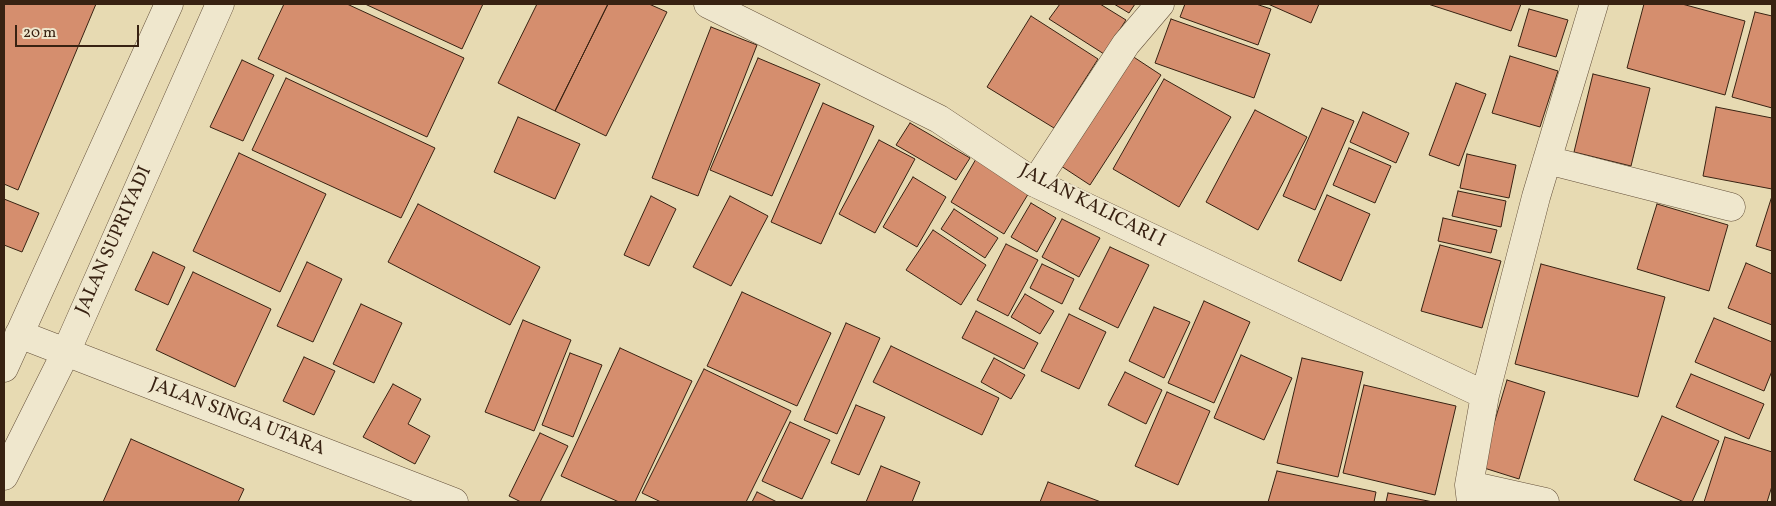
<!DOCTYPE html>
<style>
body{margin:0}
#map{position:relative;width:1776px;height:506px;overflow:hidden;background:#e7dab2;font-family:Vollkorn,serif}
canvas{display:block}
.frame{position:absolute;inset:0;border:5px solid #382212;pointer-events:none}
.scale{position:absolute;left:15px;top:25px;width:124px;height:22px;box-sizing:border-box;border:2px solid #382212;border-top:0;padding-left:6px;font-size:15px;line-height:18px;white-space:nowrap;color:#382212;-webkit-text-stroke:4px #efe7cd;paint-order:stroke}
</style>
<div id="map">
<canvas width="1776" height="506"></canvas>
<div class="frame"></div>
<div class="scale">20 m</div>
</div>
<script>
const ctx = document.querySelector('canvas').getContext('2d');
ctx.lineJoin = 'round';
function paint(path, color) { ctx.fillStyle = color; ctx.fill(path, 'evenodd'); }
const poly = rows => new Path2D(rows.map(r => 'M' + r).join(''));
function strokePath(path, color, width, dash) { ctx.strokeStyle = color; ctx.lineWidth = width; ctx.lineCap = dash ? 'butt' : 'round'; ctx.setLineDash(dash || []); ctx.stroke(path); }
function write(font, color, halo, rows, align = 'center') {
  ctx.font = font + ' Vollkorn,serif'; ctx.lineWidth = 4; ctx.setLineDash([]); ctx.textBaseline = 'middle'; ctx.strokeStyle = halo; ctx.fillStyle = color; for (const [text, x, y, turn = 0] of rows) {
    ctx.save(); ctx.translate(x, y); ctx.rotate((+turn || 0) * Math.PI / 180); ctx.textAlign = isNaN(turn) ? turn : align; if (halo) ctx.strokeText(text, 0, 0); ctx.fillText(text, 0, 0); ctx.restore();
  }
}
const building = poly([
 [4,4,96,4,18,190,4,184,4,4],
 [284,4,347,4,464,58,427,137,258,59,284,4],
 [365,4,483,4,462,49,365,4],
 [537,4,608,4,555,111,498,83,537,4],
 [608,4,649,4,667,12,606,136,555,111,608,4],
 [1060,4,1100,4,1126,20,1104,54,1049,19,1060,4],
 [1114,4,1135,4,1129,13,1114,4],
 [1185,4,1256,4,1271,9,1258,45,1180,17,1185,4],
 [1268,4,1319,4,1311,23,1268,4],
 [1428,4,1521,4,1511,31,1428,4],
 [1644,4,1682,4,1745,21,1725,95,1627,68,1644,4],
 [1529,9,1568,20,1556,57,1518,46,1529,9],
 [1755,12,1772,16,1772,108,1732,97,1755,12],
 [1031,16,1098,59,1054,128,987,87,1031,16],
 [1171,19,1270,54,1254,98,1155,63,1171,19],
 [711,27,757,45,698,196,652,178,711,27],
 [1126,52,1161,75,1090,185,1055,162,1126,52],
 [1510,56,1558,71,1540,127,1492,113,1510,56],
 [758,58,820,84,772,196,710,170,758,58],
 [242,60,274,75,243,141,210,127,242,60],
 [1593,74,1650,88,1631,166,1574,152,1593,74],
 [286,78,435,148,401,218,252,150,286,78],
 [1164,79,1231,117,1179,207,1113,169,1164,79],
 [1456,83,1486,94,1459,166,1429,155,1456,83],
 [823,103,874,126,821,244,771,222,823,103],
 [1716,107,1772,118,1772,189,1703,176,1716,107],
 [1322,108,1354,121,1315,210,1283,196,1322,108],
 [1255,110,1307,137,1258,230,1206,202,1255,110],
 [1363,112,1409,133,1396,163,1350,142,1363,112],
 [518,117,580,144,555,199,494,172,518,117],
 [910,123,970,158,956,180,896,145,910,123],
 [879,140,915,159,875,233,839,214,879,140],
 [1349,148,1391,166,1375,203,1333,185,1349,148],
 [239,153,326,194,280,292,193,251,239,153],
 [1467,154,1516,165,1509,198,1460,188,1467,154],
 [976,159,1030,191,1004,234,951,202,976,159],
 [913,177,946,197,917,247,883,227,913,177],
 [1458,191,1506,201,1501,227,1452,216,1458,191],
 [1327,195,1370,214,1341,281,1298,261,1327,195],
 [651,196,676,209,649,266,624,255,651,196],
 [730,196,768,216,731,286,693,267,730,196],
 [1772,196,1772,251,1756,246,1772,196],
 [4,199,39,213,22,252,4,245,4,199],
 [1031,203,1056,218,1037,252,1011,237,1031,203],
 [418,204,540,267,510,325,388,262,418,204],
 [1657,204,1728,225,1709,291,1637,269,1657,204],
 [954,209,998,238,985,258,941,229,954,209],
 [1443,218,1497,230,1491,253,1438,241,1443,218],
 [1062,219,1100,238,1079,277,1042,257,1062,219],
 [933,230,986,265,961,305,906,270,933,230],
 [1006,244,1038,260,1008,316,977,300,1006,244],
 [1440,245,1501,261,1482,328,1421,311,1440,245],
 [1110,247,1149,265,1118,328,1079,309,1110,247],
 [153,252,185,267,168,305,135,290,153,252],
 [307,262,342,279,313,342,277,326,307,262],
 [1746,263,1772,274,1772,325,1728,308,1746,263],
 [1042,264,1074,279,1062,304,1030,288,1042,264],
 [1541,264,1665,297,1638,397,1515,364,1541,264],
 [193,272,271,309,235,387,156,350,193,272],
 [742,292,831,333,797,406,707,366,742,292],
 [1025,294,1054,311,1040,334,1011,317,1025,294],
 [1204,301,1250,322,1214,403,1168,383,1204,301],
 [361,304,402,323,374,383,333,364,361,304],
 [1154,307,1190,322,1164,378,1129,361,1154,307],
 [976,311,1038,343,1024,369,962,338,976,311],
 [1069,314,1106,332,1079,389,1041,371,1069,314],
 [1714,318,1772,342,1772,371,1764,391,1695,362,1714,318],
 [523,320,571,340,534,431,485,412,523,320],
 [846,323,880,338,837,434,804,420,846,323],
 [891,346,999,398,982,435,873,382,891,346],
 [620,348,692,381,635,502,619,502,561,476,620,348],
 [570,353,602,365,573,437,542,425,570,353],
 [1241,355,1292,378,1264,440,1214,418,1241,355],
 [304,357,335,371,314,415,283,401,304,357],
 [994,358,1025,375,1011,399,981,382,994,358],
 [1302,358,1363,372,1338,477,1277,463,1302,358],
 [704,369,791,411,746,502,661,502,642,493,704,369],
 [1125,372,1162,390,1146,424,1108,405,1125,372],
 [1691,374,1764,404,1749,439,1676,407,1691,374],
 [1507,380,1545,392,1519,479,1481,467,1507,380],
 [393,384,421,399,408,424,430,436,415,464,363,437,393,384],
 [1364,385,1456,406,1435,495,1343,473,1364,385],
 [1167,392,1210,411,1178,485,1135,466,1167,392],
 [856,405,885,417,859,475,831,463,856,405],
 [1662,416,1719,441,1692,502,1684,502,1634,480,1662,416],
 [790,422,830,440,802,499,762,481,790,422],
 [540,433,568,446,540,502,521,502,509,496,540,433],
 [1725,437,1772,452,1772,486,1767,502,1704,502,1725,437],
 [131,439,244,489,238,502,103,502,131,439],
 [881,466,920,482,912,502,866,502,881,466],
 [1277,471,1376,492,1374,502,1268,502,1277,471],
 [1048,482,1101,502,1040,502,1048,482],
 [757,492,777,502,752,502,757,492],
 [1388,493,1433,502,1386,502,1388,493]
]);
const minor = poly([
 [708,4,939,119,1035,183,1485,395],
 [1547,160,1731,207],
 [1035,183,1126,44,1160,4],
 [19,334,454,502],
 [4,368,169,4],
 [4,476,66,352,220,4],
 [1469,485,1545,502],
 [1471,502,1469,485,1485,395,1536,197,1594,4]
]);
const streetNames = [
 ["JALAN KALICARI I",1092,207,27],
 ["JALAN SUPRIYADI",115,241,-66],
 ["JALAN SINGA UTARA",237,418,21]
];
paint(building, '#d58e6e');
strokePath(building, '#382212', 1);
strokePath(minor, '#64503a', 29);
strokePath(minor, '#efe7cd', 28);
write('19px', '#382212', '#efe7cd', streetNames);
</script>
